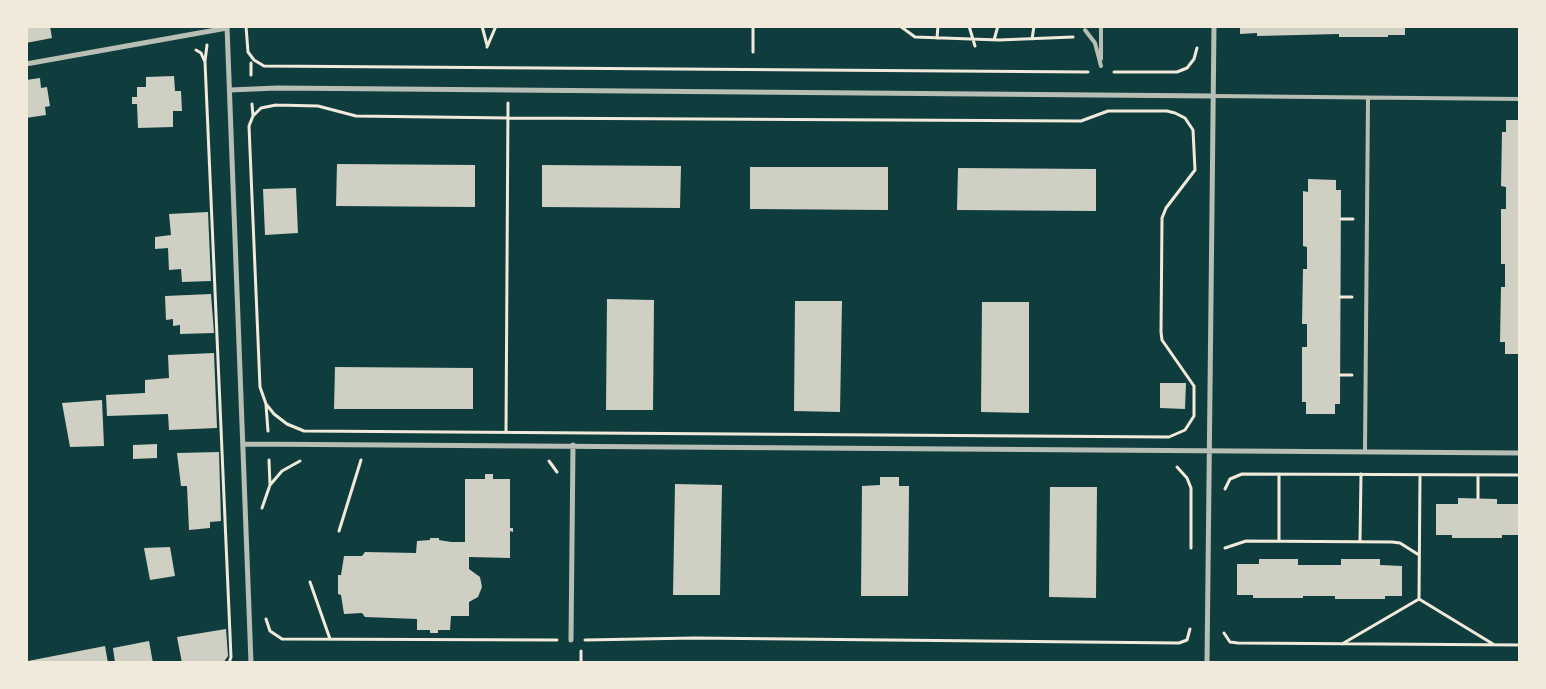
<!DOCTYPE html>
<style>
body{margin:0}
#map{position:relative;width:1546px;height:689px;overflow:hidden;background:#0f3d3e;font-family:"Fira Sans",sans-serif}
canvas{display:block}
.frame{position:absolute;inset:0;border:28px solid #f1e9da;pointer-events:none}
</style>
<div id="map">
<canvas width="1546" height="689"></canvas>
<div class="frame"></div>
</div>
<script>
const ctx = document.querySelector('canvas').getContext('2d');
ctx.lineJoin = 'round';
function paint(path, color) { ctx.fillStyle = color; ctx.fill(path, 'evenodd'); }
const poly = rows => new Path2D(rows.map(r => 'M' + r).join(''));
function strokePath(path, color, width, dash) { ctx.strokeStyle = color; ctx.lineWidth = width; ctx.lineCap = dash ? 'butt' : 'round'; ctx.setLineDash(dash || []); ctx.stroke(path); }
const building = poly([
 [26,26,50,26,52,38,26,43],
 [1240,26,1405,26,1405,35,1388,35,1388,37,1339,37,1339,34,1257,36,1257,33,1240,34],
 [174,76,175,91,181,91,182,111,173,111,173,127,138,128,137,104,132,104,132,97,137,97,137,87,146,87,146,77],
 [40,78,41,88,47,87,50,106,45,107,46,115,26,118,26,80],
 [1506,120,1520,120,1520,354,1505,354,1505,342,1500,342,1501,287,1505,287,1505,264,1501,264,1501,209,1506,209,1506,187,1501,186,1502,132,1506,132],
 [337,164,475,165,475,207,336,206],
 [542,165,681,166,680,208,542,207],
 [750,167,888,167,888,210,750,209],
 [958,168,1096,169,1096,211,957,210],
 [1308,179,1336,180,1336,190,1341,190,1340,404,1335,404,1335,414,1306,414,1306,402,1302,402,1302,347,1307,347,1307,324,1302,324,1303,269,1307,269,1307,247,1303,246,1303,191,1308,192],
 [296,188,298,233,265,235,263,189],
 [208,212,211,281,182,282,181,269,169,270,168,248,155,249,155,237,171,235,169,214],
 [211,294,214,333,180,334,180,325,173,326,173,319,166,320,165,296],
 [607,299,654,300,653,410,606,410],
 [795,301,842,301,840,412,794,411],
 [982,302,1029,302,1029,413,981,412],
 [214,353,217,428,169,430,168,414,107,416,106,395,145,393,145,380,169,378,168,355],
 [335,367,473,368,473,409,334,409],
 [1160,383,1186,383,1185,409,1160,408],
 [102,400,104,446,70,447,62,403],
 [157,444,157,458,133,459,133,445],
 [219,452,221,521,210,522,210,528,189,530,187,486,181,486,177,453],
 [485,474,493,474,493,479,510,479,510,528,513,528,513,532,510,531,510,558,469,557,469,569,480,577,482,587,478,597,469,602,469,616,451,616,450,630,438,630,438,633,430,633,430,630,417,630,417,619,365,617,362,613,344,614,341,595,338,594,338,575,341,575,344,556,362,556,365,552,416,553,417,541,430,540,430,538,439,538,439,540,451,542,465,542,465,479,485,479],
 [880,477,899,477,899,486,909,486,908,596,861,596,862,486,880,485],
 [675,484,722,485,720,595,673,595],
 [1050,487,1097,487,1096,598,1049,597],
 [1458,498,1497,499,1497,504,1520,504,1520,535,1502,535,1502,538,1452,538,1452,535,1436,535,1436,504,1458,504],
 [170,547,175,576,150,580,144,548],
 [1259,559,1298,559,1298,565,1341,565,1341,559,1380,559,1380,565,1402,566,1402,596,1385,596,1385,599,1335,599,1335,596,1303,596,1303,598,1253,598,1253,595,1237,595,1237,564,1259,564],
 [226,629,228,656,223,663,182,663,177,637],
 [149,641,153,663,115,663,113,648],
 [105,646,108,663,29,663,28,661]
]);
const path = poly([
 [246,26,248,52,254,60,264,66,1088,72],
 [482,26,487,45],
 [753,26,753,52],
 [900,26,915,37,999,40,1073,37],
 [969,26,975,46],
 [937,38,938,26],
 [1032,39,1034,26],
 [994,40,998,26],
 [487,47,496,26],
 [196,50,201,53,205,62,231,657,229,663],
 [205,61,207,45],
 [251,63,251,75],
 [1114,72,1177,72,1187,68,1194,59,1197,48],
 [252,104,253,116],
 [276,105,318,106,356,116,508,118,1081,121,1108,111,1167,111,1175,113,1185,118,1193,130,1195,170,1166,208,1162,218,1161,332,1162,340,1194,386,1194,416,1185,430,1169,437,304,431,287,424,274,414,266,404,260,387,249,126,253,116,261,108,276,105],
 [1341,219,1353,219],
 [1340,297,1352,297],
 [1340,375,1352,375],
 [266,405,268,431],
 [506,432,508,103],
 [269,460,270,485],
 [549,461,557,472],
 [1177,467,1187,478,1191,488,1191,548],
 [1225,489,1230,479,1242,474,1520,475],
 [1478,498,1478,475],
 [262,508,270,485,282,471,300,461],
 [339,531,361,460],
 [1279,541,1279,474],
 [1360,541,1361,474],
 [1225,548,1246,541,1392,542,1400,543,1419,555],
 [310,582,330,639],
 [1419,599,1420,475],
 [1419,599,1493,644],
 [266,619,270,631,282,639,557,640],
 [1224,633,1230,642,1238,643,1520,645],
 [585,640,694,638,1179,643,1187,640,1190,629],
 [1342,644,1419,599],
 [581,651,581,663]
]);
const service = poly([
 [1085,30,1095,43,1101,66],
 [1101,59,1101,26],
 [1213,96,1520,99],
 [1365,450,1368,99]
]);
const minor = poly([
 [227,26,251,663],
 [26,64,227,28],
 [230,90,277,88,1213,96],
 [244,444,1520,453],
 [571,640,573,445],
 [1207,663,1214,26]
]);
paint(building, '#cfcfc3');
strokePath(path, '#f1e9da', 3);
strokePath(service, '#b8beb3', 4);
strokePath(minor, '#b8beb3', 5);
</script>
